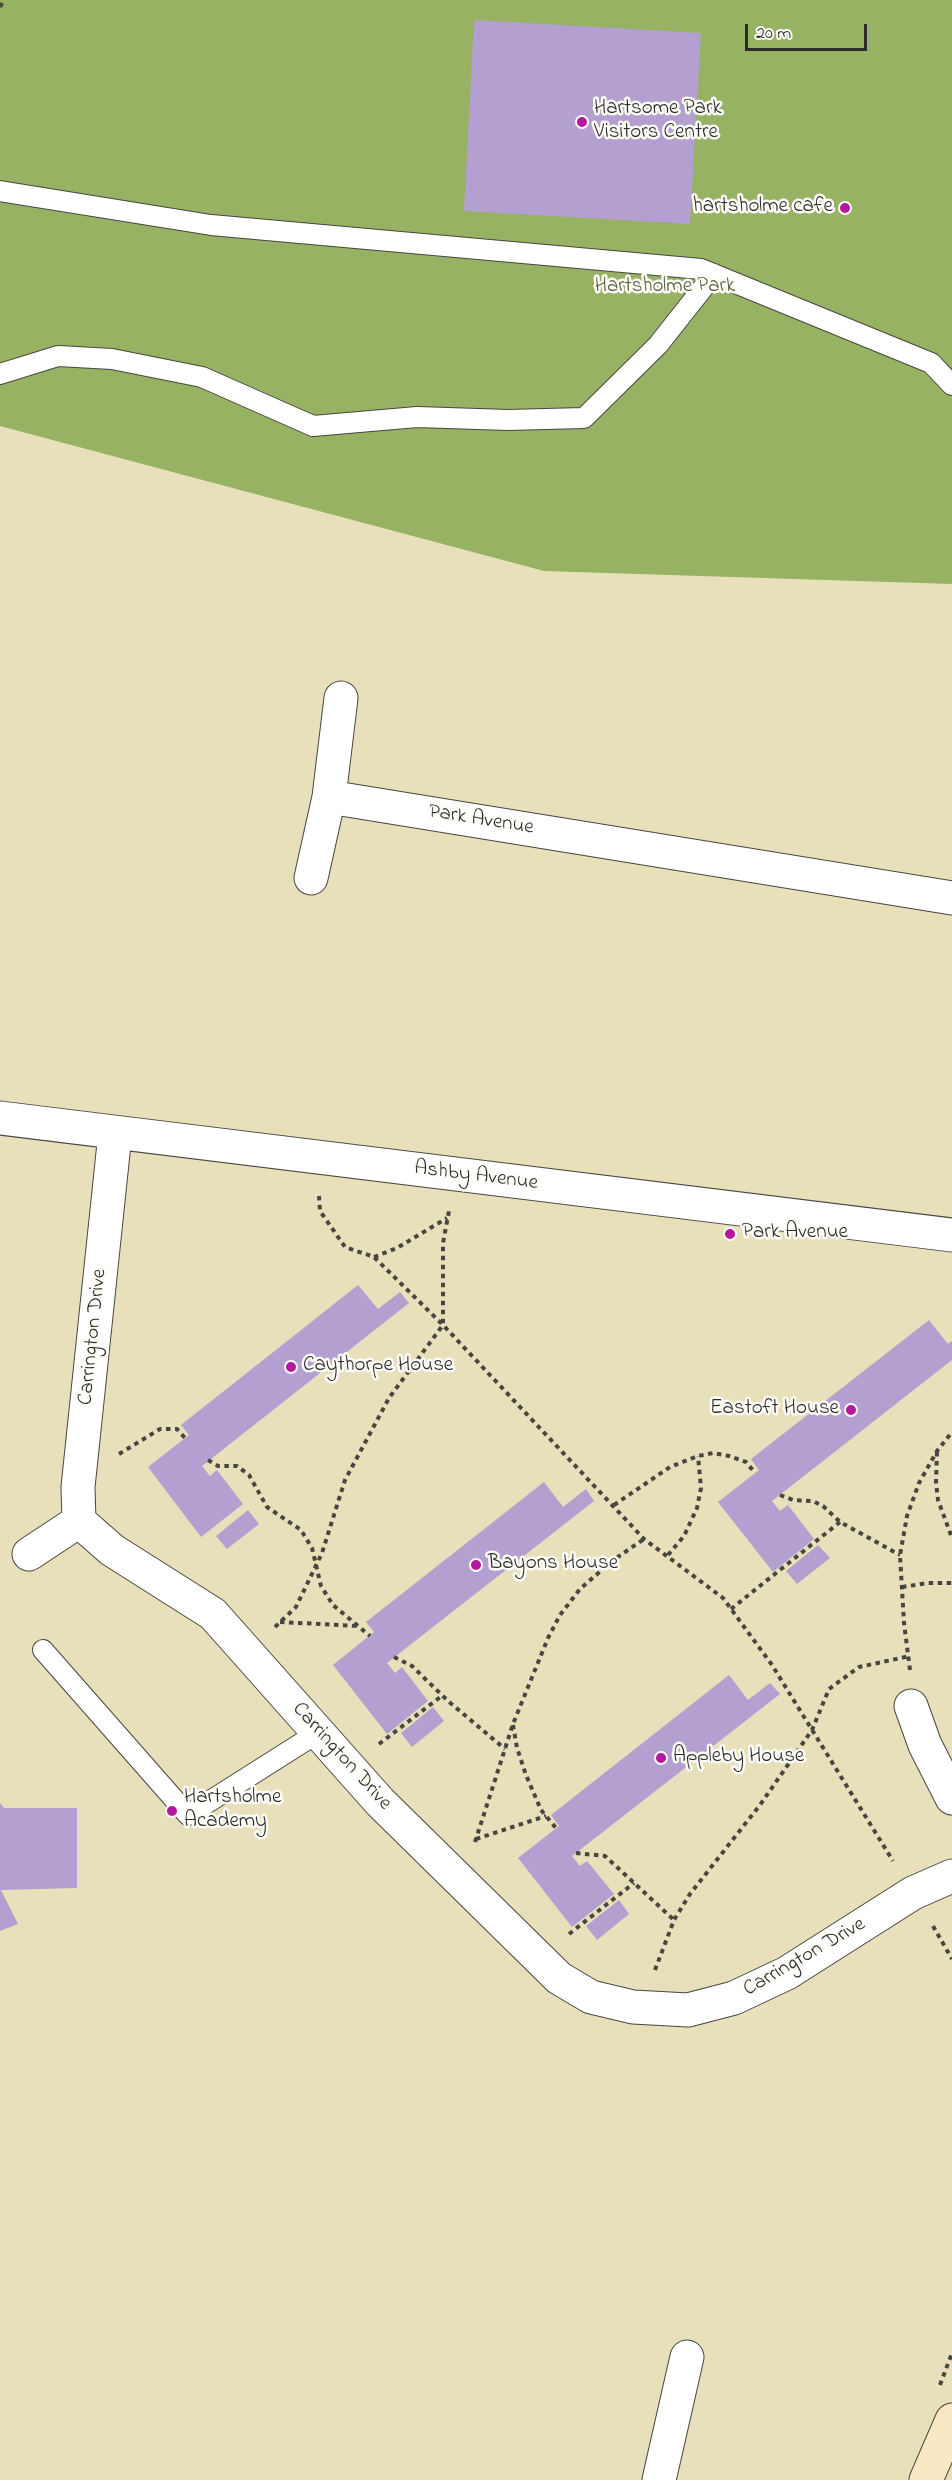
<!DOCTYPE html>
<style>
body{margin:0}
#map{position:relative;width:952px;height:2480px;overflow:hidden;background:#e8e0ba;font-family:"Indie Flower",sans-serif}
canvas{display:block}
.scale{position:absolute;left:745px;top:24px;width:122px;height:27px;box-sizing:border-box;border:3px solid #2b2b2b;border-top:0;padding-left:8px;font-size:18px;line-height:21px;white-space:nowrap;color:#2b2b2b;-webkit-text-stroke:4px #fdfcf7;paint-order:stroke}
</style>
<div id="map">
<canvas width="952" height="2480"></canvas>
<div class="scale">20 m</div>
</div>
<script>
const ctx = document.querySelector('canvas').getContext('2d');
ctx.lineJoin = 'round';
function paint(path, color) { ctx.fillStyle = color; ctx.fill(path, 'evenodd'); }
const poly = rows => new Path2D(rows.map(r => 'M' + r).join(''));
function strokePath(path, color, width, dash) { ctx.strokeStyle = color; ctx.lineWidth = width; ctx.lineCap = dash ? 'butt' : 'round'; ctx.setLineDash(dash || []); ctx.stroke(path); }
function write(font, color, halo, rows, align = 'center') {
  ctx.font = font + ' "Indie Flower",sans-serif'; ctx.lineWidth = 5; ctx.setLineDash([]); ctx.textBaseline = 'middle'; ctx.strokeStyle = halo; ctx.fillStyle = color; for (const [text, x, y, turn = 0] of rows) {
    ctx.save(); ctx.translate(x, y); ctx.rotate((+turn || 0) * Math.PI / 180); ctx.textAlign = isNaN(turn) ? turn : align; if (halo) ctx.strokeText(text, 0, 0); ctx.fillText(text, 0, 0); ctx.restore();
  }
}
const forest = poly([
 [0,0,952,0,952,584,544,571,0,426]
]);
const building = poly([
 [474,20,701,33,690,224,464,211],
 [358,1285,378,1309,400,1292,409,1303,202,1466,210,1476,217,1470,243,1504,201,1537,148,1467,189,1435,181,1425],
 [929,1320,948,1344,952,1341,952,1360,772,1501,780,1511,788,1505,814,1539,773,1572,718,1502,759,1470,751,1459],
 [544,1482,563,1507,586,1489,594,1501,387,1663,395,1673,402,1667,428,1701,387,1734,333,1665,374,1632,366,1622],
 [248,1510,259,1524,227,1549,216,1536],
 [818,1545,830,1558,797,1584,786,1571],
 [729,1675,748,1700,770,1683,780,1694,572,1856,580,1866,587,1861,614,1894,572,1927,518,1858,559,1826,551,1815],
 [433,1707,444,1721,412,1747,401,1733],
 [0,1803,4,1808,77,1808,77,1888,1,1890,18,1924,0,1931],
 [619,1900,629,1914,597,1940,586,1926]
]);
const path = poly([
 [0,7,4,0],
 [319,1196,320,1211,345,1247,374,1257,443,1325,644,1539,723,1598,772,1665,893,1861],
 [374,1257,397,1248,447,1218],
 [937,1452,936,1482,938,1500,952,1538],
 [119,1454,160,1429,177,1429,185,1438],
 [208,1460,218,1466,237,1466,249,1475,267,1507,301,1530,312,1548,321,1586,333,1605,370,1636],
 [780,1495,793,1500,813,1501,823,1506,840,1522,900,1555],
 [614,1505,670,1467,698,1456,713,1453,729,1456,746,1462,755,1473],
 [668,1555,684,1536,697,1508,701,1488,698,1456],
 [902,1587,928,1583,952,1583],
 [731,1609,840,1522],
 [280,1622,359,1626],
 [275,1627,296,1607,322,1553,345,1480,389,1398,443,1325,443,1243,449,1211],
 [394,1657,412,1666,448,1701,505,1749],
 [910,1670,904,1623,900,1555,907,1516,919,1483,937,1451,952,1432],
 [513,1725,517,1748,526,1775,541,1810,556,1828],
 [379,1744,443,1695],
 [476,1839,546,1816],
 [475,1842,513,1724,548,1638,560,1615,580,1589,612,1561,644,1539],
 [576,1853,605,1856,674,1920],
 [933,1926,952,1959],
 [569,1934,634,1883],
 [655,1970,674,1920,690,1894,760,1805,812,1730,829,1689,859,1667,910,1656],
 [940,2385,952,2353]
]);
const service = poly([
 [0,191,211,225,701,269,931,363,952,385],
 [0,374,58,356,112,359,202,377,313,426,417,417,508,420,584,418,658,345,714,274],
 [43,1650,188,1815,319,1732]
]);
const minor = poly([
 [329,797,341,698],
 [311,878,329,797,952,898],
 [0,1118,952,1235],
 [115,1134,78,1487,79,1521,112,1550,213,1614,380,1802,559,1978,591,1997,633,2007,688,2010,734,1998,787,1973,913,1893,952,1876],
 [29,1554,79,1521],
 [911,1706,925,1745,952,1798],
 [659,2480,687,2357]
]);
const secondary = poly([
 [926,2480,952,2420]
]);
const markers = [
 [582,122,6,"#b5179e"],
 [845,208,6,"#b5179e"],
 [730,1234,6,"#b5179e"],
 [291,1367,6,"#b5179e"],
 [851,1410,6,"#b5179e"],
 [476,1565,6,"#b5179e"],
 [661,1758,6,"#b5179e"],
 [172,1811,6,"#b5179e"]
];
const poiNames = [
 ["Hartsome Park",594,110],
 ["Visitors Centre",594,134],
 ["hartsholme cafe",833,208,"right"],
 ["Park Avenue",742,1234],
 ["Caythorpe House",303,1367],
 ["Eastoft House",839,1410,"right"],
 ["Bayons House",488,1565],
 ["Appleby House",673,1758],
 ["Hartsholme",184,1799],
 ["Academy",184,1823]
];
const parkNames = [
 ["Hartsholme Park",665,288]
];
const streetNames = [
 ["Park Avenue",481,821,9],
 ["Ashby Avenue",476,1177,7],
 ["Carrington Drive",94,1337,-84],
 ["Carrington Drive",341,1757,48],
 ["Carrington Drive",805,1958,-30]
];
paint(forest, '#97b263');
paint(building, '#b39fd0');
strokePath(service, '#474640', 22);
strokePath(minor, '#474640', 35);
strokePath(secondary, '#474640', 35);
strokePath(path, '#474640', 4, [4.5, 4.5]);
strokePath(service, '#fff', 20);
strokePath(minor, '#fff', 33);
strokePath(secondary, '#f8e8c3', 33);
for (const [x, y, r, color] of markers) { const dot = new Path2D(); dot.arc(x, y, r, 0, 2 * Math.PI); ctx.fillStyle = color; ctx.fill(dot); strokePath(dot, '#fdfcf7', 2); }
write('21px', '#2b2b2b', '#fdfcf7', poiNames, 'left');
write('21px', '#575c40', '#fdfcf7', parkNames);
write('21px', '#2b2b2b', '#fdfcf7', streetNames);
</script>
